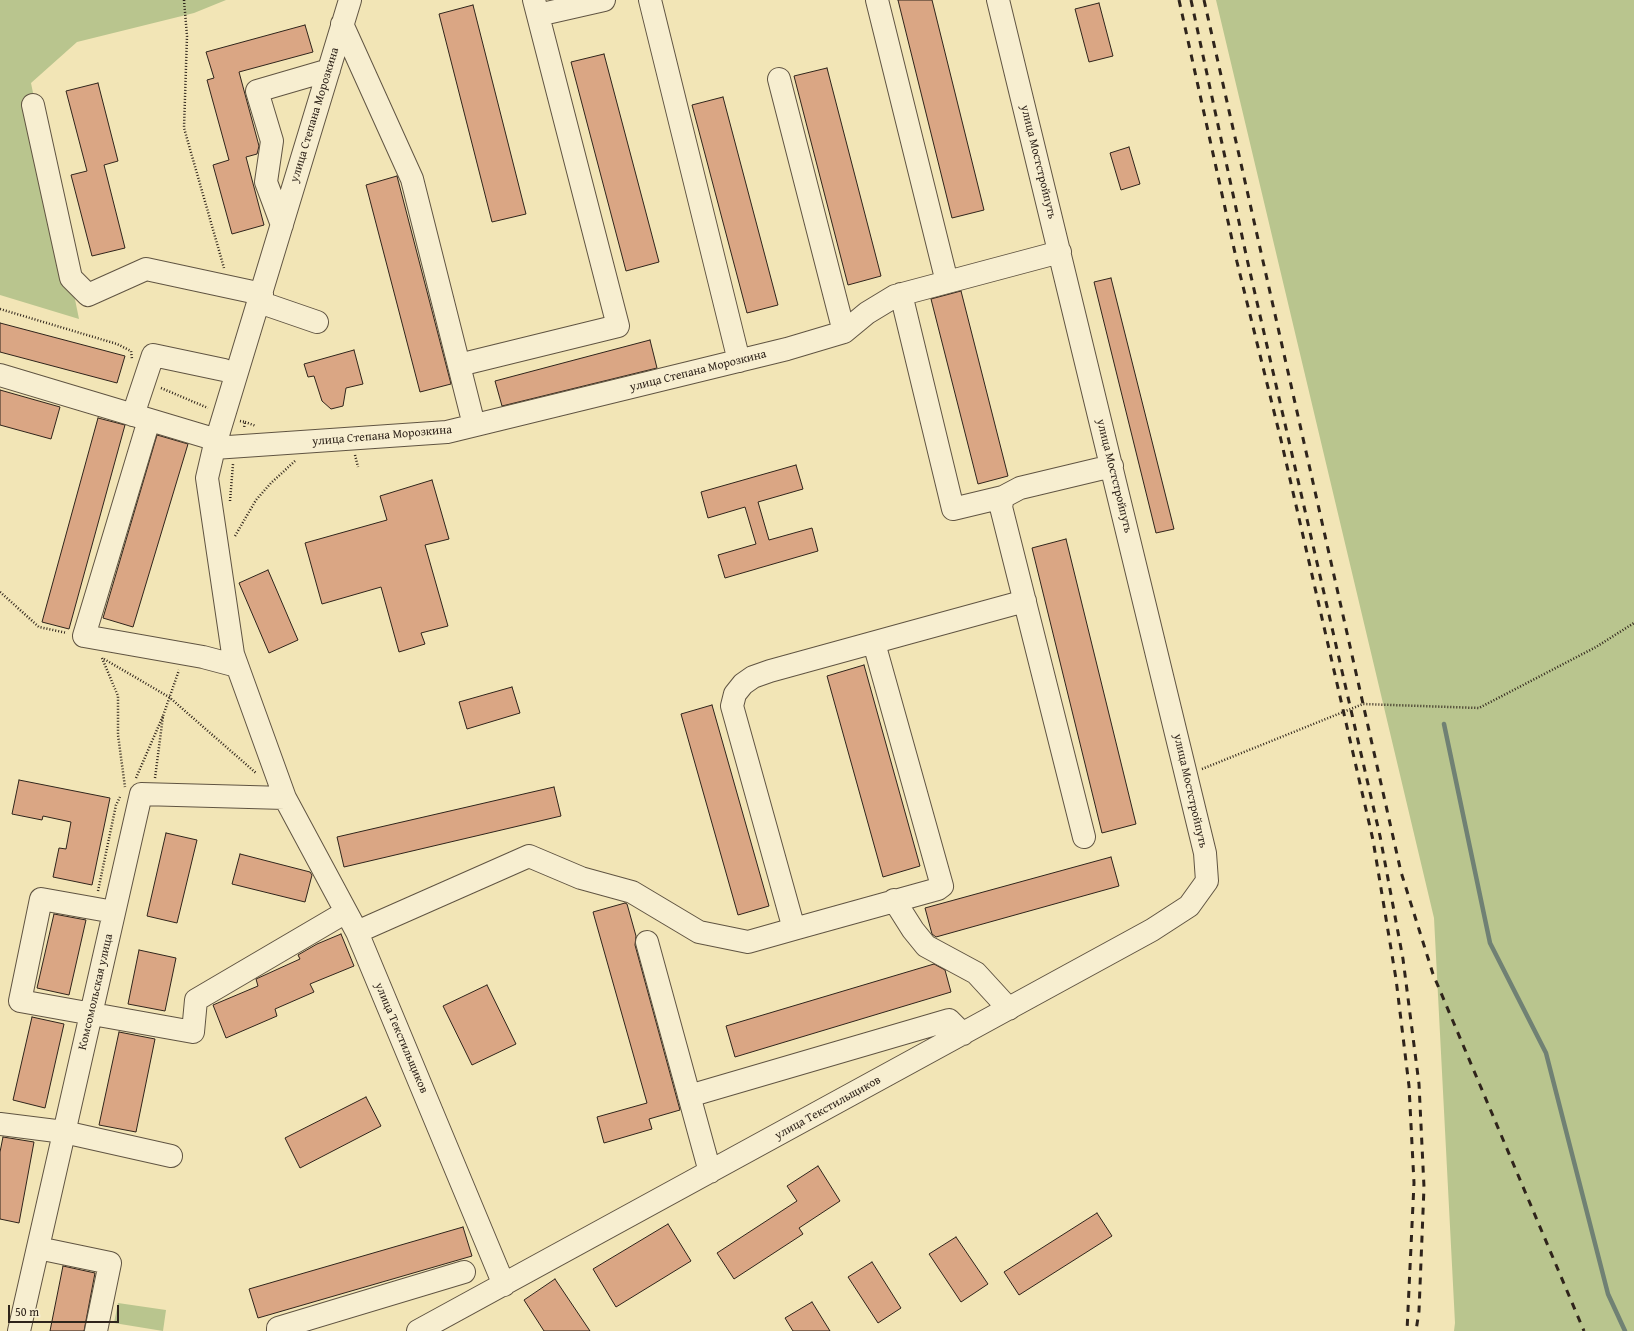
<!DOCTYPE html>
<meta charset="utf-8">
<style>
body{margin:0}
#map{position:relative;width:1634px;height:1331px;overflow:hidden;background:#f2e5b6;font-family:"Gentium Book Plus",serif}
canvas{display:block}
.scale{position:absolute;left:8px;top:1305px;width:111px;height:18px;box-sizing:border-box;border:2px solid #2f241b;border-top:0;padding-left:5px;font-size:12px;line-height:14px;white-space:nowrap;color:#2f241b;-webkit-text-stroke:3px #f7eed0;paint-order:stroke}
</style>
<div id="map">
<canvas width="1634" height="1331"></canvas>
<div class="scale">50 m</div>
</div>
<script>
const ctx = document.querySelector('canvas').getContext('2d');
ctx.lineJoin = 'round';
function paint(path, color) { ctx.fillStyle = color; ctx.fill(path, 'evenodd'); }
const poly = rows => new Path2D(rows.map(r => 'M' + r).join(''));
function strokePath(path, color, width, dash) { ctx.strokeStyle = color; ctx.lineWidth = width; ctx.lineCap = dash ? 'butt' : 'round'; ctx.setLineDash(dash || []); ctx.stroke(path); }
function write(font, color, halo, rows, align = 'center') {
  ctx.font = font + ' "Gentium Book Plus",serif'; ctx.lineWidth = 3; ctx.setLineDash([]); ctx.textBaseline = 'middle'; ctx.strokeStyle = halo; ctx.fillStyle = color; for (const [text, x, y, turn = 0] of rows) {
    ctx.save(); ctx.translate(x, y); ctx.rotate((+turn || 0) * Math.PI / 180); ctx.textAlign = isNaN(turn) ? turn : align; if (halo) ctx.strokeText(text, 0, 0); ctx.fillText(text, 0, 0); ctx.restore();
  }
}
const green = poly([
 [0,0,226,0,194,13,77,42,31,83,79,319,0,295],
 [1216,0,1634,0,1634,1331,1454,1331,1455,1323,1434,918],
 [118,1303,166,1310,163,1331,114,1323]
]);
const stream = poly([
 [1444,724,1490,943,1546,1053,1608,1294,1625,1331]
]);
const building = poly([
 [898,0,932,0,984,210,952,218,898,0],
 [1099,3,1113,56,1089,62,1075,9,1099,3],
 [473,5,526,214,492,222,439,14,473,5],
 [305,25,313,52,239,72,259,146,257,154,246,157,264,225,232,234,213,165,229,160,207,80,214,78,206,52,305,25],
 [604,54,659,262,626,271,571,62,604,54],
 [827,68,881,276,848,285,794,76,827,68],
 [98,83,118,161,104,165,125,248,92,256,71,175,87,171,66,91,98,83],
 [723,97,778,305,747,313,692,105,723,97],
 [1129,147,1140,184,1121,190,1110,153,1129,147],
 [397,176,451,384,420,392,366,185,397,176],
 [1111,278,1174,529,1156,533,1094,282,1111,278],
 [961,291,1008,476,978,484,931,299,961,291],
 [0,323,125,356,117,383,0,352,0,323],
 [650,340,657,368,502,406,495,381,650,340],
 [354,350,363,384,346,388,343,406,331,409,322,401,314,376,308,377,304,364,354,350],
 [0,390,60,407,51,439,0,425,0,390],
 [98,418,125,425,69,629,42,622,98,418],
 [157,435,188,444,133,627,103,618,157,435],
 [796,465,803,489,758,502,769,540,812,528,818,551,725,578,718,555,756,544,745,507,708,518,701,492,796,465],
 [432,480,449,539,425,545,448,626,421,633,425,644,399,652,381,587,322,604,305,543,387,520,380,496,432,480],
 [1066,539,1136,824,1102,833,1032,548,1066,539],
 [268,570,298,640,269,653,239,583,268,570],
 [864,665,920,866,883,877,827,676,864,665],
 [512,687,520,713,467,729,459,702,512,687],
 [712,705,769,906,738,915,681,714,712,705],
 [19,780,110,798,92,885,53,877,59,848,66,849,71,822,43,816,42,820,12,814,19,780],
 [554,787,561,816,344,867,337,837,554,787],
 [166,833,197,840,177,923,147,916,166,833],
 [240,854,310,872,312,875,305,902,232,884,240,854],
 [1111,857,1119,886,936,937,932,934,925,908,1111,857],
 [625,903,627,904,636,936,635,945,680,1110,649,1119,652,1129,604,1143,597,1117,647,1103,593,912,625,903],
 [54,914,86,920,69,995,37,988,54,914],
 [341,934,354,966,310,984,314,992,275,1009,277,1016,226,1038,213,1005,258,986,256,979,300,959,298,955,317,944,341,934],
 [139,950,176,958,165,1011,128,1004,139,950],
 [934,964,945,970,951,992,735,1057,726,1026,934,964],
 [487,985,516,1044,472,1065,443,1006,487,985],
 [32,1017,64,1024,45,1108,13,1100,32,1017],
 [119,1032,155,1039,136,1132,99,1125,119,1032],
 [366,1097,381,1126,300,1168,285,1138,366,1097],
 [3,1137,34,1142,19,1223,0,1219,0,1152,3,1137],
 [818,1166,840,1201,799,1228,803,1234,734,1279,717,1253,797,1201,787,1186,818,1166],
 [1097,1213,1112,1236,1019,1295,1004,1272,1097,1213],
 [668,1224,691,1261,616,1307,593,1269,668,1224],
 [463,1227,472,1256,258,1318,249,1289,463,1227],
 [956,1237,988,1284,961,1302,929,1254,956,1237],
 [872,1262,901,1308,878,1323,848,1277,872,1262],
 [63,1266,95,1273,84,1331,50,1331,63,1266],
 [555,1279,590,1331,544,1331,524,1300,555,1279],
 [812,1302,830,1331,793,1331,785,1318,812,1302]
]);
const path = poly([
 [184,0,187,36,184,128,224,268],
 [0,309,117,344,131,351,132,359],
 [161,388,208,408],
 [240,421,245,422,244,428],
 [245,422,256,426],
 [355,455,358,467],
 [230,501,233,464],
 [235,536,256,500,271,483,295,461],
 [0,592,39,627,67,633],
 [102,658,118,696,118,735,125,787],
 [104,659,169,697,256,773],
 [1202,769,1363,704,1479,708,1596,647,1634,623],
 [136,778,163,716],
 [155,778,163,716,179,670],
 [98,891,116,805,120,797]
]);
const minor = poly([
 [350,0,214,448,207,478,233,654,285,798,357,932,504,1285],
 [650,0,739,361],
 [877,0,947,282],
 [538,15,604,0],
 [342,24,412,179,474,425],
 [779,79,844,332],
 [33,105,71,278,88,295,146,269,262,294],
 [282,225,266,182,272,141,257,91,329,70],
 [901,294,953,509,1003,497],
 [259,302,317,322],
 [459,365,618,326,534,0],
 [0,375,217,440],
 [133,415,153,355,224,370],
 [149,420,84,636,203,657,237,666],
 [214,448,447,432,787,349,844,332,867,313,895,296,1060,252],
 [874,643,942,886,938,889,794,929,732,706,735,694,743,684,753,677,770,671,908,633,1025,601],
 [1084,837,1001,507,1003,497,1020,488,1112,466],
 [894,900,913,930,926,946,976,973,1009,1009],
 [114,912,41,899,20,1001,193,1032,196,1000,346,912],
 [357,932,529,856,581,878,632,892,699,932,748,942,794,929],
 [647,942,710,1172],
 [689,1096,949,1020,963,1034],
 [0,1124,64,1132,171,1156],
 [38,1248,110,1263,96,1331],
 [19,1331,141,794,285,798],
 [278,1331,278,1328,464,1272],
 [418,1331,1152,930,1189,906,1207,881,1205,853,998,0]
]);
const rail = poly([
 [1179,0,1237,262,1281,440,1373,840,1396,979,1409,1086,1414,1183,1407,1331],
 [1191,0,1247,259,1380,836,1403,959,1419,1084,1424,1187,1419,1311,1416,1331],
 [1204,0,1401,872,1433,974,1584,1331]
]);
const streetNames = [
 ["улица Степана Морозкина",315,115,-73],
 ["улица Мостстройпуть",1038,162,76],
 ["улица Степана Морозкина",698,371,-14],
 ["улица Степана Морозкина",382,436,-5],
 ["улица Мостстройпуть",1114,476,76],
 ["улица Мостстройпуть",1190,791,77],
 ["Комсомольская улица",96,992,-77],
 ["улица Текстильщиков",401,1038,67],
 ["улица Текстильщиков",828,1108,-29]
];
paint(green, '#b9c58e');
strokePath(stream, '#708174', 4.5);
paint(building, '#daa684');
strokePath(building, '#2f241b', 1);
strokePath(minor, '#605442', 24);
strokePath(path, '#2f241b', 2.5, [1, 2]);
strokePath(minor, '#f7eed0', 22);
strokePath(rail, '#2f241b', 3, [7, 7]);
write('12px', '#2f241b', '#f7eed0', streetNames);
</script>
